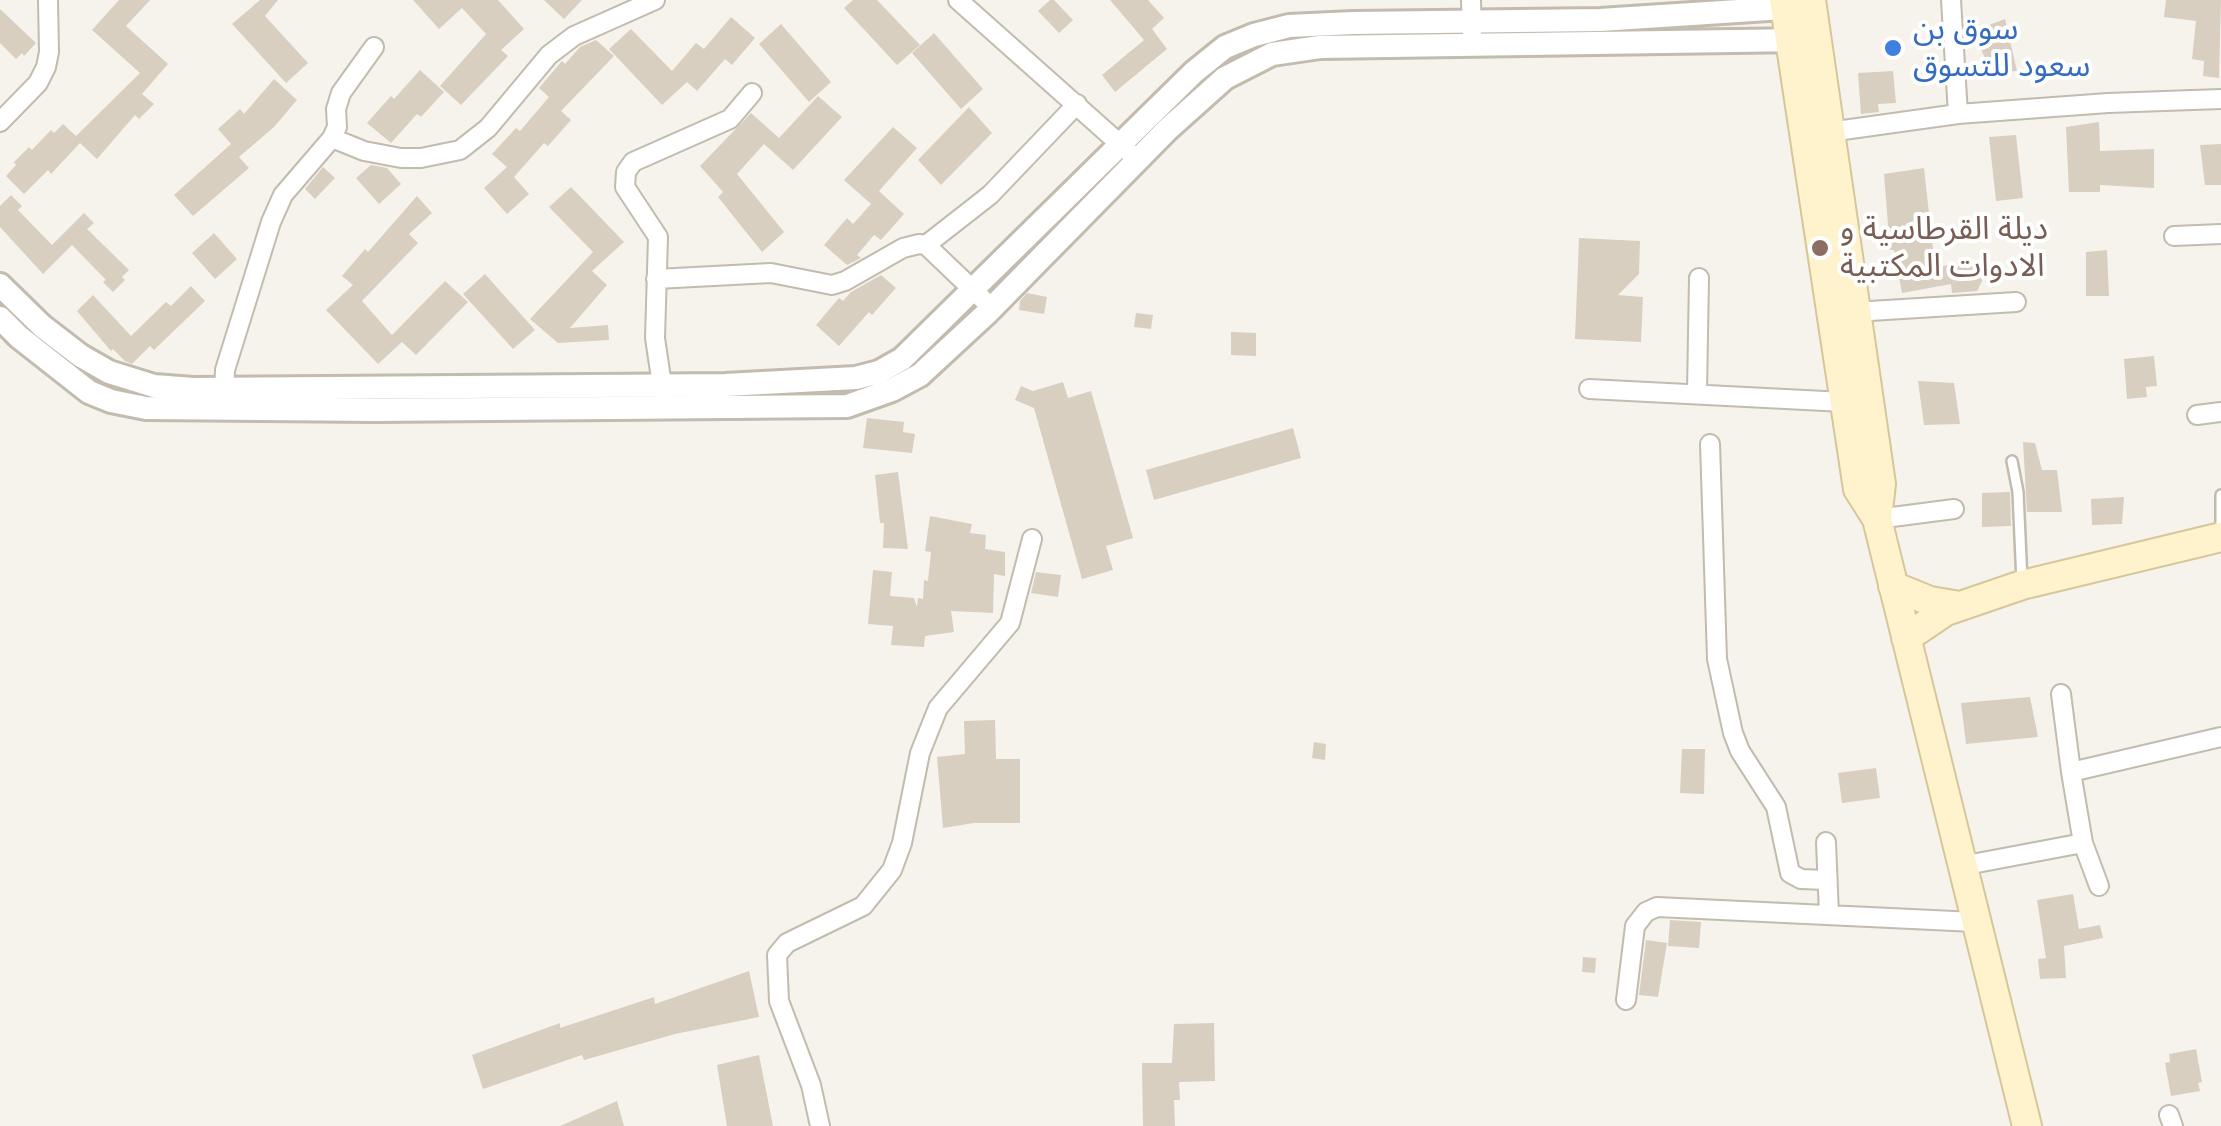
<!DOCTYPE html>
<meta charset="utf-8">
<style>
body{margin:0}
canvas{display:block;background:#f6f3ec}
</style>
<canvas width="2221" height="1126"></canvas>
<script>
const ctx = document.querySelector('canvas').getContext('2d');
ctx.lineJoin = 'round';
function paint(path, color) { ctx.fillStyle = color; ctx.fill(path, 'evenodd'); }
const poly = rows => new Path2D(rows.map(r => 'M' + r).join(''));
function strokePath(path, color, width, dash) { ctx.strokeStyle = color; ctx.lineWidth = width; ctx.lineCap = dash ? 'butt' : 'round'; ctx.setLineDash(dash || []); ctx.stroke(path); }
function write(font, color, halo, rows, align = 'center') {
  ctx.font = font + ' Montserrat,"Noto Sans Arabic",sans-serif'; ctx.lineWidth = 8; ctx.setLineDash([]); ctx.textBaseline = 'middle'; ctx.strokeStyle = halo; ctx.fillStyle = color; for (const [text, x, y, turn = 0] of rows) {
    ctx.save(); ctx.translate(x, y); ctx.rotate((+turn || 0) * Math.PI / 180); ctx.textAlign = isNaN(turn) ? turn : align; if (halo) ctx.strokeText(text, 0, 0); ctx.fillText(text, 0, 0); ctx.restore();
  }
}
const building = poly([
 [119,0,150,0,126,26,168,64,142,94,154,104,139,119,135,115,97,159,80,143,51,174,48,170,24,194,6,176,16,165,14,162,29,147,32,150,51,130,54,133,63,124,76,136,140,73,92,30],
 [260,0,278,0,265,16,308,63,286,83,232,24],
 [413,0,498,0,524,29,501,50,508,56,461,105,440,86,486,34,462,8,439,29],
 [544,0,582,0,564,19],
 [853,0,877,0,920,45,897,65,844,8],
 [1050,0,1054,0,1073,20,1059,33,1038,11],
 [1110,0,1148,0,1164,18,1152,29,1167,49,1115,92,1102,75,1144,40],
 [2166,0,2221,0,2219,78,2203,76,2204,61,2192,59,2196,21,2164,17],
 [0,9,36,43,24,56,22,53,16,59,0,43],
 [731,17,755,38,732,65,725,59,697,91,687,82,662,105,609,49,631,29,672,71,696,43,704,49],
 [2005,19,2017,71,1991,72,1973,31],
 [781,24,831,82,809,102,759,44],
 [934,33,983,89,961,109,912,53],
 [596,40,614,56,561,111,571,120,548,146,544,143,514,177,529,194,507,214,484,188,507,167,492,154,516,128,520,131,549,97,539,88,562,61,565,64,580,47],
 [420,70,444,92,421,117,417,114,391,143,367,123,391,96,394,99],
 [1893,71,1896,103,1878,104,1879,112,1861,114,1858,73],
 [274,79,297,100,274,127,239,157,249,168,193,216,174,195,231,144,218,129,240,109,244,114],
 [818,96,842,117,793,170,764,144,737,174,784,232,762,252,718,197,723,192,700,166,751,113,779,138],
 [969,107,992,133,941,185,918,160],
 [2099,122,2100,151,2154,149,2154,188,2100,185,2100,192,2069,192,2066,127],
 [893,127,917,148,879,191,904,214,881,240,874,235,857,255,861,258,847,265,824,245,847,218,853,224,871,204,844,180],
 [2016,135,2023,198,1996,201,1989,137],
 [2221,144,2221,185,2205,185,2200,145],
 [371,165,387,168,401,184,379,204,356,178],
 [323,167,335,178,315,199,305,189],
 [1924,168,1935,268,1968,260,1981,263,1985,275,1977,291,1952,293,1951,284,1902,293,1894,250,1890,250,1884,174],
 [571,187,624,242,592,271,607,285,570,328,608,325,609,340,558,343,530,319,593,252,549,207],
 [11,195,22,206,18,210,52,245,84,213,94,223,87,229,129,270,122,277,125,280,113,292,103,282,106,280,72,245,43,274,0,227,0,206],
 [417,196,432,213,409,234,418,243,362,301,392,335,445,281,468,302,416,355,402,342,378,364,326,310,353,285,342,276,365,249,368,252],
 [214,233,237,259,215,279,192,253],
 [1579,238,1640,241,1639,274,1618,295,1643,297,1641,342,1575,339],
 [2107,250,2109,296,2086,296,2086,252],
 [485,274,535,330,513,349,463,294],
 [881,275,896,288,872,315,869,312,839,346,816,325,839,298,843,301,851,292],
 [191,286,205,301,154,350,150,346,132,364,125,361,113,349,111,351,77,311,93,295,131,336,166,302,171,306],
 [1027,293,1047,297,1044,314,1019,310,1020,301],
 [1136,313,1153,315,1151,329,1134,327],
 [1231,332,1256,333,1256,356,1231,355],
 [2154,356,2157,386,2146,387,2147,397,2127,399,2124,359],
 [1918,381,1954,383,1960,424,1924,425],
 [1063,382,1068,398,1091,391,1133,538,1106,546,1113,570,1082,579,1034,408,1015,400,1021,386,1033,391],
 [867,418,904,422,903,432,915,434,912,453,863,448],
 [1293,428,1301,458,1154,500,1146,470],
 [2023,442,2035,443,2042,470,2057,470,2062,512,2027,512],
 [898,472,908,549,883,548,884,523,880,523,875,475],
 [2010,492,2011,526,1982,527,1982,493],
 [2124,497,2122,524,2092,525,2091,499],
 [930,516,972,524,970,533,986,535,985,549,1005,552,1005,576,994,574,993,613,951,611,954,632,925,636,924,647,891,645,893,626,868,624,873,570,892,572,890,596,914,598,917,607,918,598,923,599,924,580,928,581,931,552,925,551],
 [1036,572,1061,575,1058,597,1031,593],
 [2030,697,2038,737,1966,744,1961,703],
 [995,720,996,759,1020,759,1020,823,974,823,943,828,937,757,965,754,964,721],
 [1314,742,1326,744,1325,760,1312,758],
 [1682,749,1705,749,1704,794,1680,793],
 [1876,768,1880,798,1842,803,1838,773],
 [2073,894,2079,929,2100,925,2103,938,2064,946,2066,978,2040,979,2038,959,2046,958,2037,900],
 [1670,920,1701,922,1699,948,1668,946],
 [1646,940,1667,943,1658,997,1639,995],
 [1583,957,1596,958,1595,973,1582,972],
 [749,971,759,1017,675,1034,584,1060,582,1055,483,1089,472,1055,560,1023,560,1028,654,997,655,1004],
 [1214,1023,1215,1081,1179,1082,1180,1100,1174,1100,1175,1126,1143,1126,1142,1063,1172,1063,1174,1024],
 [2196,1049,2202,1082,2198,1083,2200,1091,2171,1096,2165,1063,2170,1062,2169,1054],
 [759,1055,773,1126,727,1126,717,1065],
 [617,1101,624,1126,560,1126]
]);
const service = poly([
 [2012,461,2018,492,2022,582],
 [2221,534,2221,495]
]);
const minor = poly([
 [958,0,1130,153],
 [1471,0,1472,35],
 [1951,0,1958,114],
 [0,122,38,83,46,67,49,52,48,0],
 [1829,132,1958,114,2108,103,2221,99],
 [332,138,364,151,401,158,421,158,460,150,488,128,549,55,574,36,655,0],
 [2174,236,2221,234],
 [926,245,990,195,1077,104],
 [656,279,771,273,832,285,845,281,903,248,919,244,926,245,992,308],
 [1854,312,2016,302],
 [1589,389,1844,402],
 [1697,392,1699,278],
 [664,398,655,338,658,237,625,187,626,172,633,162,730,119,752,93],
 [224,399,225,370,271,222,283,195,332,138,337,127,336,109,341,93,374,47],
 [2197,415,2221,412],
 [1710,444,1717,659,1733,733,1740,751,1776,807,1790,873,1801,879,1827,880],
 [1877,519,1954,509],
 [2061,694,2071,772],
 [1826,842,1829,915],
 [2083,843,2099,886],
 [1961,866,2083,843,2071,772,2221,737],
 [1626,1000,1635,926,1646,912,1657,907,1975,922],
 [2169,1115,2173,1126],
 [820,1126,811,1085,779,1001,777,955,787,943,863,906,892,870,902,843,920,753,938,708,1010,623,1032,539]
]);
const tertiary = poly([
 [0,285,42,326,81,356,109,372,154,386,193,389,725,385,856,378,879,372,902,359,1194,72,1225,47,1254,35,1289,26,1353,23,1600,20,1799,7],
 [0,318,19,337,89,392,111,401,146,408,375,410,847,406,892,390,920,375,987,313,1168,129,1225,78,1272,54,1320,47,1803,40]
]);
const secondary = poly([
 [1784,0,1858,489,1877,519,2027,1126],
 [1811,0,1881,484,1877,519],
 [1893,586,1930,601,1960,606],
 [1906,638,1946,611,2022,585,2221,537]
]);
const markers = [
 [1893,48,10,"#3f7fe0"],
 [1820,248,10,"#8d6e63"]
];
const shopNames = [
 ["سوق بن",1913,30],
 ["سعود للتسوق",1913,67]
];
const educationNames = [
 ["ديلة القرطاسية و",1840,230],
 ["الادوات المكتبية",1840,267]
];
paint(building, '#d8cfc1');
strokePath(service, '#c2bbae', 14);
strokePath(minor, '#c2bbae', 22);
strokePath(tertiary, '#c2bbae', 28);
strokePath(secondary, '#d6c79b', 32);
strokePath(service, '#fff', 9);
strokePath(minor, '#fff', 18);
strokePath(tertiary, '#fff', 22);
strokePath(secondary, '#fff3cd', 28);
for (const [x, y, r, color] of markers) { const dot = new Path2D(); dot.arc(x, y, r, 0, 2 * Math.PI); ctx.fillStyle = color; ctx.fill(dot); strokePath(dot, '#fff', 4); }
write('32px', '#366cbe', '#fff', shopNames, 'left');
write('32px', '#785e54', '#fff', educationNames, 'left');
</script>
